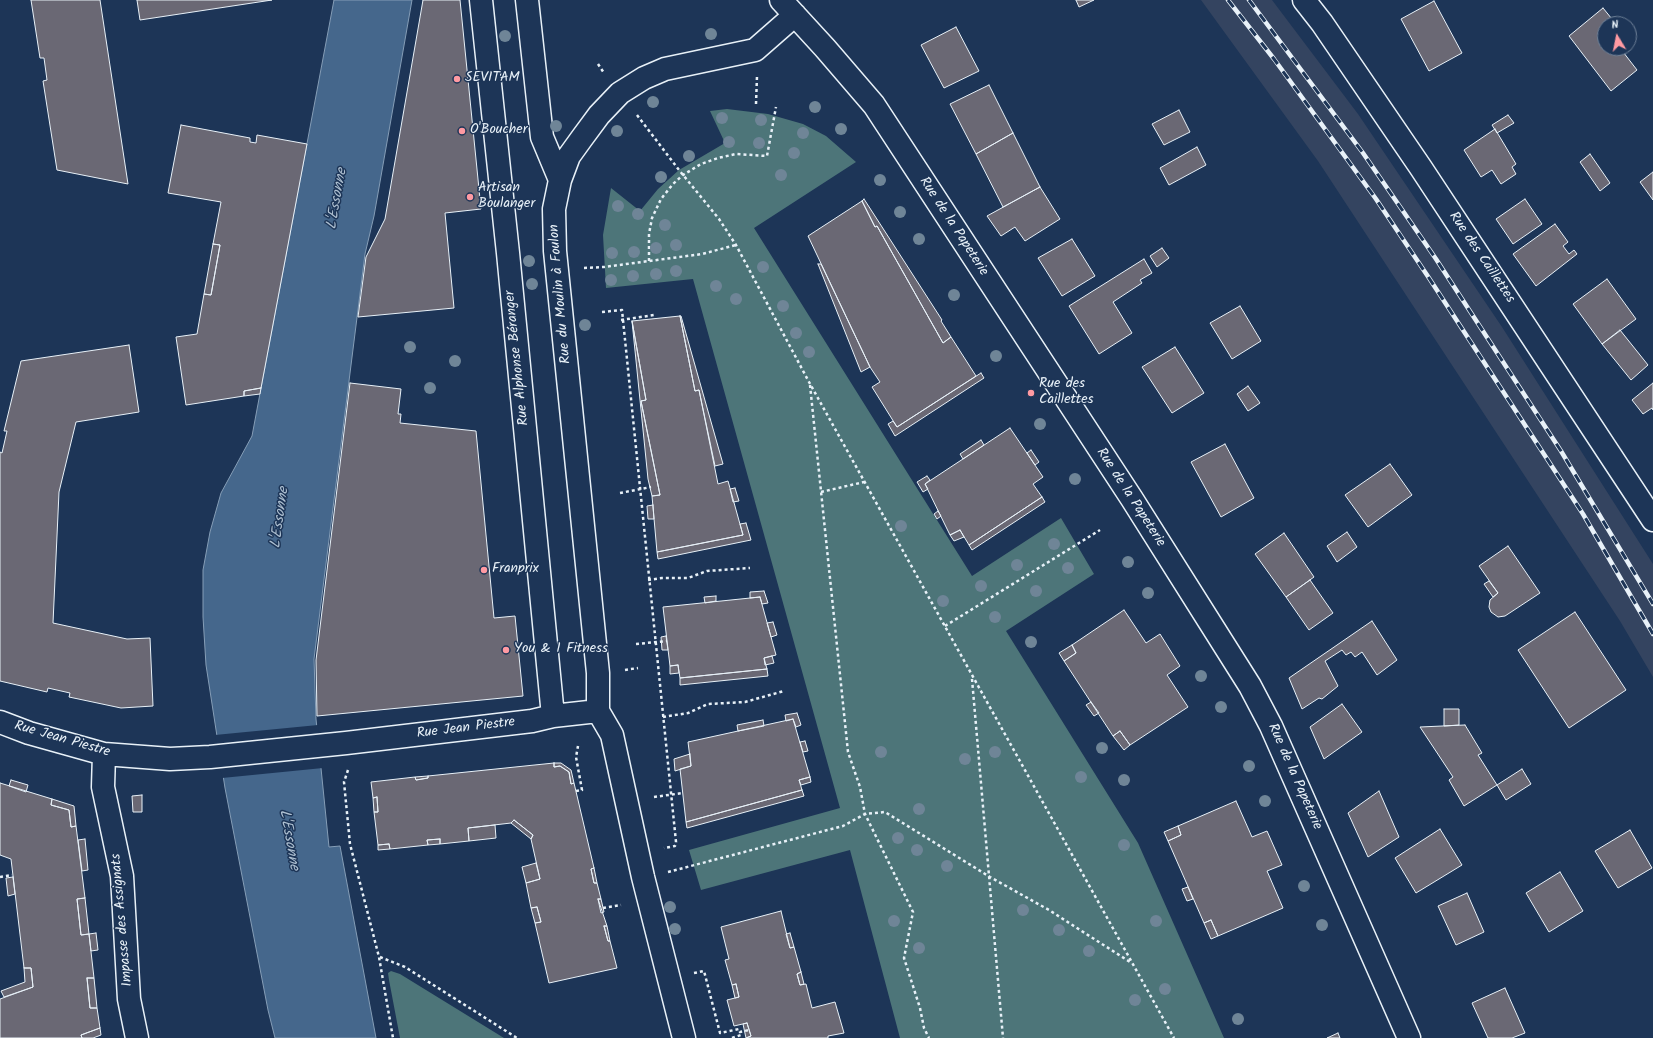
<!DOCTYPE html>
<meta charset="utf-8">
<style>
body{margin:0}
#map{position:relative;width:1653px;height:1038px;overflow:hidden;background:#1d3557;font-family:Kalam,sans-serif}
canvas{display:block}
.north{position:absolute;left:1597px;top:16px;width:40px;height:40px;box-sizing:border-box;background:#1d3557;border:1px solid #6e8097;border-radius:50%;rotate:350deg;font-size:11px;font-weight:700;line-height:16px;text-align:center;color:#e8f1f8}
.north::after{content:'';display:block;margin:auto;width:14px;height:18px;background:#ff9aa2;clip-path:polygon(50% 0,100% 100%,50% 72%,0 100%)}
</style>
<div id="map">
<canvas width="1653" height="1038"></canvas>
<div class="north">N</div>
</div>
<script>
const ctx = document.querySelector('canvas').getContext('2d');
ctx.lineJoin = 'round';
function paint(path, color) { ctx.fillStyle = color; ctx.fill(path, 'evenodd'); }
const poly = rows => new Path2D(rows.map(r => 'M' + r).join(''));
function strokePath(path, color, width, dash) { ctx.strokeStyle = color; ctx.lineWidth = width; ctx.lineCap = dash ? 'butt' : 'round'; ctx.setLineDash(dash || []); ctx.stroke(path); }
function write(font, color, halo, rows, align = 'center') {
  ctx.font = font + ' Kalam,sans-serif'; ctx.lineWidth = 3; ctx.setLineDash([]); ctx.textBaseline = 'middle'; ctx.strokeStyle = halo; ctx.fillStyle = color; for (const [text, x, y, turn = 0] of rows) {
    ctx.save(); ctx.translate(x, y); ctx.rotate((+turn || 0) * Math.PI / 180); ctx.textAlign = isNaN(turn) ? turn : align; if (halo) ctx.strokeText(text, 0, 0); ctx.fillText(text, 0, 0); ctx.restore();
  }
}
const built = poly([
 [1201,0,1272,0,1358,114,1502,327,1653,564,1653,677,1620,621,1318,161]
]);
const green = poly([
 [727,109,768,114,803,124,826,136,856,162,754,228,972,576,1061,518,1094,574,1006,631,1138,843,1224,1038,900,1038,850,850,701,890,689,850,840,808,693,279,606,288,603,235,611,188,640,211,658,189,679,170,725,143,710,111],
 [391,971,400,974,504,1038,400,1038,389,980,388,973]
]);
const water = poly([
 [334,0,412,0,374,216,365,254,314,659,316,719,329,847,340,846,376,1038,275,1038,268,1010,225,788,206,665,203,617,203,570,210,532,221,493,252,436,334,0]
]);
const pier = poly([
 [318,725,323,768,222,778,215,735]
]);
const building = poly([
 [31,0,100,0,128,184,57,170,43,81,47,80,44,58,40,58,31,0],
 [137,0,272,0,140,20,137,0],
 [423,0,460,0,481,209,445,213,454,308,358,317,366,257,385,219,423,0],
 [1076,0,1094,0,1079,7,1076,0],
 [1434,1,1462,53,1429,71,1401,19,1434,1],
 [1603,8,1616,24,1605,24,1605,48,1620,48,1637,70,1611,91,1569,36,1603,8],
 [956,27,979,71,944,88,921,45,956,27],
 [989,85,1013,133,976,154,950,104,989,85],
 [1179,110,1190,132,1164,145,1152,124,1179,110],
 [1508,115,1514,123,1497,133,1492,125,1508,115],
 [181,125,250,138,250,142,256,143,257,135,307,144,261,388,244,391,244,396,186,405,176,337,197,334,204,294,211,295,220,245,213,244,221,202,168,193,181,125],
 [1495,129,1516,164,1512,167,1516,174,1501,184,1492,170,1481,177,1464,150,1495,129],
 [1013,133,1040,187,1003,207,976,154,1013,133],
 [1197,147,1206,165,1169,185,1160,168,1197,147],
 [1590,154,1610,183,1600,191,1580,162,1590,154],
 [1653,172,1653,200,1640,182,1653,172],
 [1040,187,1060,219,1025,241,1015,227,1001,236,987,216,1040,187],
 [864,199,942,320,941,321,951,337,943,343,877,226,875,227,862,201,864,199],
 [1525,199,1542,224,1513,244,1496,219,1525,199],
 [862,201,875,227,877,226,943,343,951,337,976,376,897,427,872,387,880,382,870,367,808,236,862,201],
 [1555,224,1568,242,1563,246,1569,254,1574,250,1577,254,1536,286,1513,254,1555,224],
 [1072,239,1095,276,1062,296,1038,258,1072,239],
 [213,244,220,245,211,295,204,294,213,244],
 [1162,248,1169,258,1157,267,1150,256,1162,248],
 [1144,259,1152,273,1140,280,1142,283,1113,302,1132,333,1099,354,1069,306,1144,259],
 [818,264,821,264,870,367,861,372,818,264],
 [1607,279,1636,319,1602,344,1573,304,1607,279],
 [1240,306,1261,341,1232,359,1210,323,1240,306],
 [680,316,681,316,723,464,715,466,699,390,695,391,680,316],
 [680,316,695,391,699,390,718,484,728,481,743,535,657,552,652,496,660,495,641,401,646,400,632,321,680,316],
 [632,321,646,400,641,401,660,495,652,496,648,479,632,321],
 [1620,330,1648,365,1631,380,1602,344,1620,330],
 [129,345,139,412,76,422,59,492,53,623,127,639,150,638,153,706,121,708,69,697,70,693,48,688,47,692,0,681,0,452,2,453,7,431,4,431,21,361,129,345],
 [1175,347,1204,393,1172,413,1142,367,1175,347],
 [981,373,984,378,895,436,888,424,893,421,897,427,981,373],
 [350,383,401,389,398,414,401,414,400,423,476,431,494,618,515,616,523,696,317,716,316,660,350,383],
 [1653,383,1653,410,1652,408,1643,414,1632,400,1653,383],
 [1248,386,1260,403,1248,411,1237,394,1248,386],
 [261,388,260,394,244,396,244,391,261,388],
 [1010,428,1043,477,1033,484,1042,497,969,545,960,530,950,535,925,484,1010,428],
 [981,440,984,445,963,459,960,454,981,440],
 [1225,444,1254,498,1221,517,1191,462,1225,444],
 [1031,450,1039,462,1035,465,1027,453,1031,450],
 [1390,464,1412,495,1368,527,1345,495,1390,464],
 [927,476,930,480,925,484,928,489,923,492,917,482,927,476],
 [735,488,739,501,733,502,730,489,735,488],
 [1042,497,1045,502,972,550,969,545,1042,497],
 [653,505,654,519,648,519,647,506,653,505],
 [938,511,941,516,937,519,934,514,938,511],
 [746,523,751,540,658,559,657,552,743,535,740,524,746,523],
 [960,530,964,537,954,541,950,535,960,530],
 [1347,532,1357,547,1337,562,1327,546,1347,532],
 [1284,533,1314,577,1286,597,1255,554,1284,533],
 [1508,546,1540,593,1505,616,1498,617,1491,612,1489,607,1490,600,1498,593,1479,566,1508,546],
 [1310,580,1333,613,1309,630,1286,597,1310,580],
 [1489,581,1498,593,1493,597,1484,584,1489,581],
 [764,591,768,603,762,604,760,597,750,598,750,592,764,591],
 [716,596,716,601,705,603,704,597,716,596],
 [760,597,776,655,764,658,767,669,680,678,678,665,670,666,663,607,760,597],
 [1124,610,1146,643,1160,634,1180,666,1167,675,1188,707,1130,745,1120,731,1113,736,1064,661,1076,653,1072,645,1124,610],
 [1575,612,1626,690,1569,728,1518,650,1575,612],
 [1372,621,1397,660,1377,675,1362,652,1355,657,1351,652,1346,655,1342,650,1325,661,1338,686,1322,699,1319,698,1302,709,1289,678,1372,621],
 [773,622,777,635,771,637,767,623,773,622],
 [666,636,668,650,662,650,661,637,666,636],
 [1072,645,1076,653,1064,661,1059,653,1072,645],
 [772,656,774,663,765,665,764,658,772,656],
 [678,665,679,673,670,674,670,666,678,665],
 [767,669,768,676,680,685,680,678,767,669],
 [1091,702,1099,713,1094,716,1086,705,1091,702],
 [1342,704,1362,732,1324,759,1310,727,1342,704],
 [1444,709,1459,709,1459,725,1444,726,1444,709],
 [797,713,801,725,796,727,793,719,786,721,785,715,797,713],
 [793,719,810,777,799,780,802,790,686,822,680,769,691,766,688,742,793,719],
 [763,720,764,726,738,731,737,725,763,720],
 [1465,725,1482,753,1478,755,1497,785,1464,806,1449,780,1453,777,1420,727,1465,725],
 [1120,731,1130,745,1124,750,1113,736,1120,731],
 [805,741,808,751,803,752,800,742,805,741],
 [690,754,691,766,675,771,674,759,690,754],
 [554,763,554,767,560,766,569,772,571,784,574,783,594,868,591,869,594,883,597,883,601,899,598,899,607,926,604,926,608,941,610,941,617,968,549,983,535,923,541,922,537,907,531,908,526,883,540,879,531,839,533,835,514,820,511,823,468,828,469,841,440,844,440,839,427,840,428,845,390,849,389,844,378,845,374,812,378,812,377,797,373,798,371,782,415,777,416,780,428,778,428,776,554,763],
 [554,763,561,763,571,770,574,783,571,784,569,772,560,766,554,767,554,763],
 [1522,769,1531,784,1506,800,1497,785,1522,769],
 [428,776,428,778,416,780,415,777,428,776],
 [810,777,811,782,801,785,799,780,810,777],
 [11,780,28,785,26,792,9,786,11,780],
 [0,783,52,799,51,805,69,810,71,827,76,826,85,898,77,899,81,935,89,934,94,978,87,978,90,1008,97,1008,100,1028,81,1035,82,1038,0,1038,0,999,33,987,31,968,24,968,11,859,0,855,0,783],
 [802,790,804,796,687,828,686,822,802,790],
 [1379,791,1399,837,1368,857,1348,813,1379,791],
 [142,795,142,812,133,812,132,796,142,795],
 [377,797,378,812,374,812,373,798,377,797],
 [52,799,74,806,76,826,71,827,69,810,51,805,52,799],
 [1236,801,1252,837,1267,831,1282,865,1267,871,1283,908,1218,936,1211,920,1204,923,1168,841,1181,835,1178,826,1236,801],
 [514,820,533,835,531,839,511,823,514,820],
 [495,825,496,838,469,841,468,828,495,825],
 [1178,826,1181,835,1168,841,1164,832,1178,826],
 [1440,829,1462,865,1416,893,1395,858,1440,829],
 [1630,830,1652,868,1618,888,1595,851,1630,830],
 [85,839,88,870,82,871,78,840,85,839],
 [440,839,440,844,428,845,427,840,440,839],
 [389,844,390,849,378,850,378,845,389,844],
 [536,863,540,879,526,883,522,867,536,863],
 [594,868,597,883,594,883,591,869,594,868],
 [1560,872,1583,911,1549,932,1526,893,1560,872],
 [13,877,15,894,8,896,6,878,13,877],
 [1188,887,1193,899,1187,901,1182,889,1188,887],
 [1467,893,1484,932,1456,945,1438,906,1467,893],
 [85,898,89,934,81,935,77,899,85,898],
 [598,899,601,899,604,912,601,913,598,899],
 [537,907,541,922,535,923,531,908,537,907],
 [781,911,790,948,794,947,801,972,797,974,800,985,806,984,812,1008,835,1002,844,1033,828,1036,828,1038,746,1038,751,1036,747,1023,734,1026,727,1000,739,997,736,984,732,985,725,960,729,959,721,927,781,911],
 [1211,920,1218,936,1211,939,1204,923,1211,920],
 [604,926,607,926,610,941,608,941,604,926],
 [96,933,98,950,91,951,89,934,96,933],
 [790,933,794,947,790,948,786,934,790,933],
 [24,968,31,968,33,987,4,997,1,991,25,982,24,968],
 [801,972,804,984,800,985,797,974,801,972],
 [87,978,94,978,97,1008,90,1008,87,978],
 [736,984,739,997,735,998,732,985,736,984],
 [1505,988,1525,1033,1512,1038,1488,1038,1472,1003,1505,988],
 [747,1023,751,1036,746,1038,743,1024,747,1023],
 [100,1028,101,1035,93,1038,82,1038,81,1035,100,1028],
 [1338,1033,1340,1038,1327,1038,1338,1033]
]);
const path = poly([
 [598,64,604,73],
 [756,104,757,76],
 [637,115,679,170,719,219,736,245,809,382,1174,1038],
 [649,261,649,234,652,218,661,199,673,184,683,175,701,164,718,158,736,154,767,156,776,107],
 [584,268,604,267,702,254,736,245],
 [602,312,622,310,676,842,675,846,664,848],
 [621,320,654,315],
 [810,385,848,752,860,787,865,814,913,912,904,958,920,1008,924,1028,929,1038],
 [821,492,864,482],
 [620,493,651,487],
 [648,580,662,578,688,578,707,571,750,568],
 [945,626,1100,530],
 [636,644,667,641],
 [625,670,638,668],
 [972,679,1003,1038],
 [663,717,688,713,708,704,745,702,784,691],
 [348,770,344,782,350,844,379,957,393,1038],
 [576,791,582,790,576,757,578,746],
 [654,797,683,793],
 [668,872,843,826,865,814,885,812,990,877,1049,910,1130,962],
 [0,877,12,875],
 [603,908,621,905],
 [380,957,405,967,517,1038],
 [694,973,704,971,720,1033,739,1029,740,1032,749,1030],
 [732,1038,741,1035,740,1032]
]);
const minor = poly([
 [481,0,508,253,553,716],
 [527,0,542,137,560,180],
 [781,0,825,48,874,105,1132,499,1250,686,1271,726,1409,1038],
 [1304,0,1322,23,1421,168,1653,520],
 [598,711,598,673,555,251,554,209,560,180,569,156,582,138,599,115,620,93,644,78,665,69,755,50,795,15],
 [598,711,612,735,643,877,684,1038],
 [0,722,29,733,104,754,170,759,210,757,346,743,532,721,553,716,598,711],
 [104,754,103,787,122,876,129,999,137,1038]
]);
const rail = poly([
 [1228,0,1274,59,1376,199,1429,278,1583,514,1653,634],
 [1249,0,1363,153,1436,259,1561,451,1653,604]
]);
const trees = [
 [711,34],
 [505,36],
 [653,102],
 [815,107],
 [722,118],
 [761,120],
 [556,126],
 [841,129],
 [617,131],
 [803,133],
 [729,142],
 [759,143],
 [794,153],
 [689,156],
 [781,175],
 [661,177],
 [880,180],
 [618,206],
 [900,212],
 [638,214],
 [665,225],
 [919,239],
 [676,245],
 [656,248],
 [634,252],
 [612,253],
 [529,261],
 [763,267],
 [676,271],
 [656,274],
 [633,276],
 [611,280],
 [532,284],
 [716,286],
 [954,295],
 [736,299],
 [783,306],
 [585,325],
 [796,333],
 [410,347],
 [809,352],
 [996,356],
 [455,361],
 [430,388],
 [1040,424],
 [1075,479],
 [901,526],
 [1054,544],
 [1128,562],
 [1017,565],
 [1068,568],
 [981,586],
 [1036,591],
 [1148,593],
 [943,601],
 [995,617],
 [1031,642],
 [1201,676],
 [1221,707],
 [1102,748],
 [881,752],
 [995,752],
 [965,759],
 [1249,766],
 [1081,777],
 [1124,780],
 [1265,801],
 [919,809],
 [898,838],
 [1124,845],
 [917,850],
 [947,866],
 [1304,886],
 [670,907],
 [1023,910],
 [894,921],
 [1156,921],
 [1322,925],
 [675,929],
 [1059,930],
 [919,948],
 [1089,951],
 [1165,989],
 [1135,1000],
 [1238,1019]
];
const markers = [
 [457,79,4,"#ff9aa2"],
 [462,131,4,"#ff9aa2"],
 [470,197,4,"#ff9aa2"],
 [1031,393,4,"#ff9aa2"],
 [484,570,4,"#ff9aa2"],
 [506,650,4,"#ff9aa2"]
];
const poiNames = [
 ["SEVITAM",465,79],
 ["O'Boucher",470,131],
 ["Artisan",478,189],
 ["Boulanger",478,205],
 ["Rue des",1039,385],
 ["Caillettes",1039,401],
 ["Franprix",492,570],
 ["You & I Fitness",514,650]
];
const streetNames = [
 ["Rue de la Papeterie",953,227,57],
 ["Rue des Caillettes",1481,258,56],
 ["Rue du Moulin à Foulon",561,294,-95],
 ["Rue Alphonse Béranger",518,358,-96],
 ["Rue de la Papeterie",1130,498,57],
 ["Rue Jean Piestre",466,729,-7],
 ["Rue Jean Piestre",62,740,16],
 ["Rue de la Papeterie",1294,777,66],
 ["Impasse des Assignats",123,920,-95]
];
const waterNames = [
 ["L'Essonne",338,199,-80],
 ["L'Essonne",281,518,-82],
 ["L'Essonne",288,840,80]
];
paint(built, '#344460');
paint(green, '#4d7579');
paint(water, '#45678c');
strokePath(water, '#869eb7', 1);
paint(pier, '#1d3557');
paint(building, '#6a6874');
strokePath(building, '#e8f1f8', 1);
strokePath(minor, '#e8f1f8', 25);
strokePath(path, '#e8f1f8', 2.5, [3, 3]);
strokePath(minor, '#1d3557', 22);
strokePath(rail, '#e8f1f8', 4.5);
strokePath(rail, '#1d3557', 3, [9]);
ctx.fillStyle = '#6f8597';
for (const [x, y] of trees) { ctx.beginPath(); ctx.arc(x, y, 6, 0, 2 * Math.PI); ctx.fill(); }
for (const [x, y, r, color] of markers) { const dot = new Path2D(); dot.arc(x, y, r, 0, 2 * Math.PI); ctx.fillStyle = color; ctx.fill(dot); strokePath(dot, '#1d3557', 1.5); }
write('14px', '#e8f1f8', '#1d3557', poiNames, 'left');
write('14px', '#e8f1f8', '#1d3557', streetNames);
write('italic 15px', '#afc1d2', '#1d3557', waterNames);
</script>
